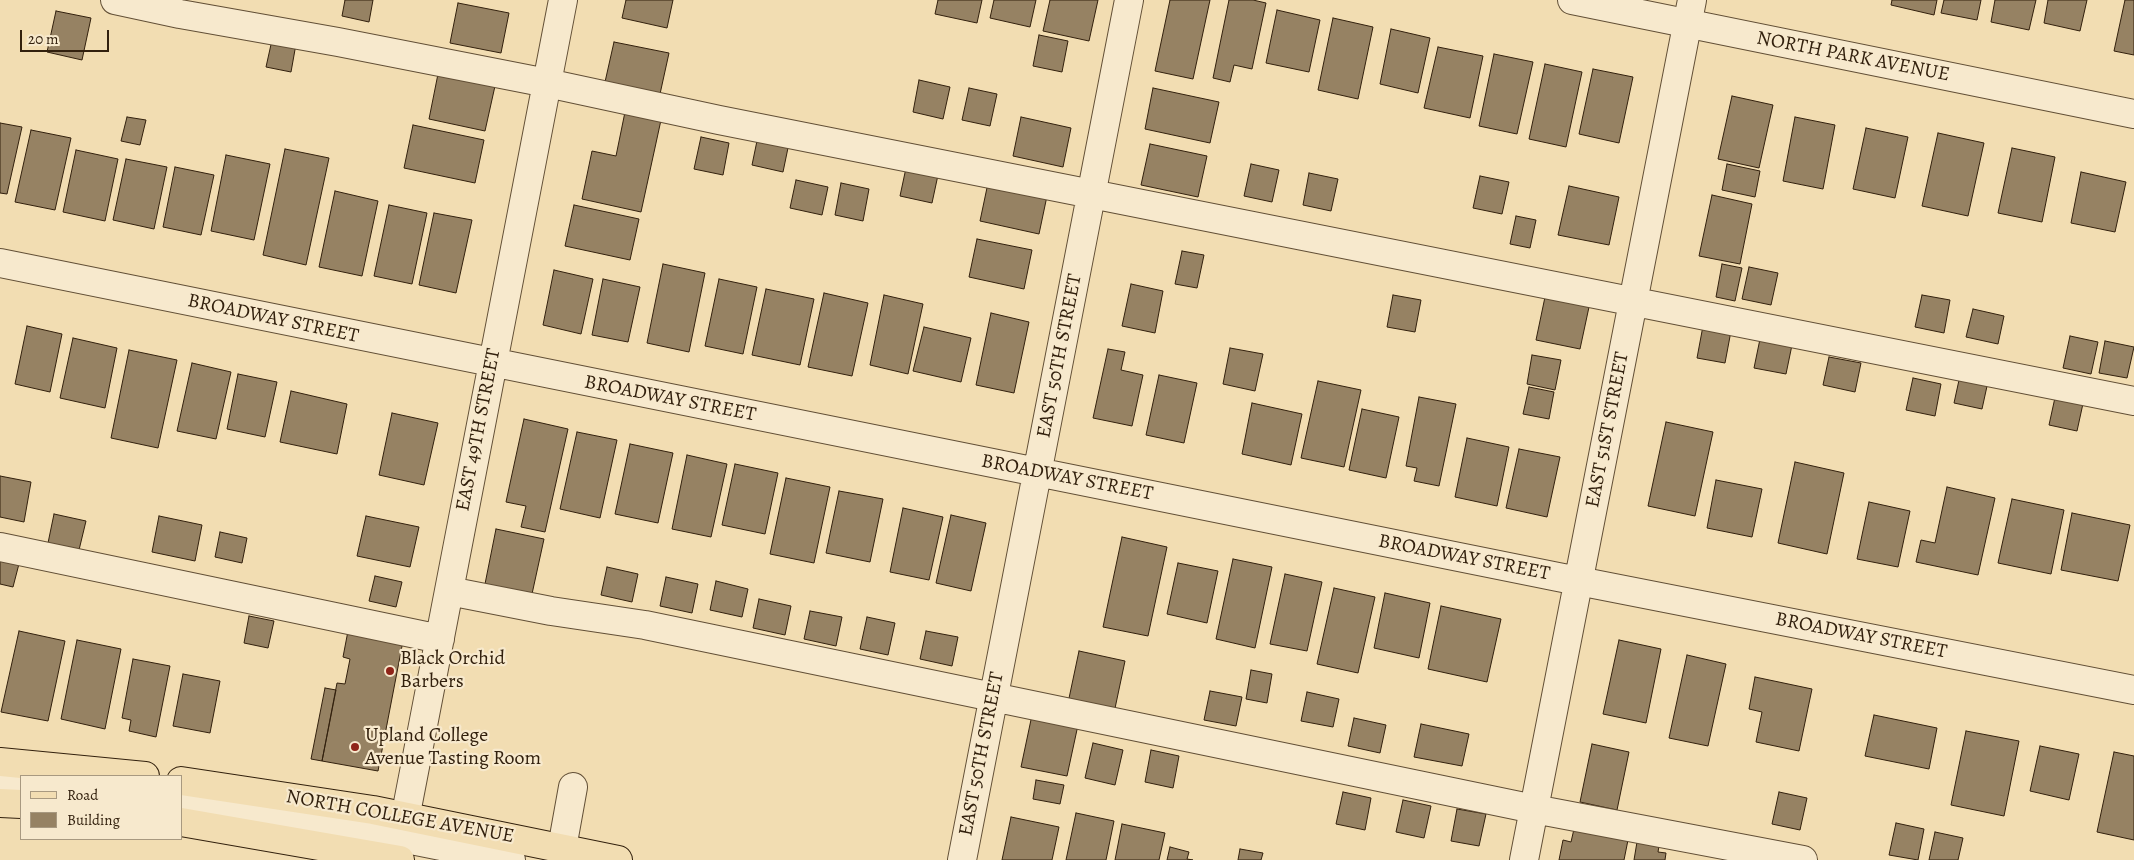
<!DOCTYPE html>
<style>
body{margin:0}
#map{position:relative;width:2134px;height:860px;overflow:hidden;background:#f2ddb2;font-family:Alegreya,serif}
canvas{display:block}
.legend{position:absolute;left:20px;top:775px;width:162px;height:65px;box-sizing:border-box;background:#f7e9cd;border:1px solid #a89980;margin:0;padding:6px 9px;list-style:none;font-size:15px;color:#32200d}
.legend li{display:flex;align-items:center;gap:10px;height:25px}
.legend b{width:25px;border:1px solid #a89980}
.scale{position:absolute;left:20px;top:30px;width:89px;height:22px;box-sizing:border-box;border:2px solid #32200d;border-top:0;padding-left:6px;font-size:15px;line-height:18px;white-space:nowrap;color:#32200d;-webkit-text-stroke:4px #f7e9cd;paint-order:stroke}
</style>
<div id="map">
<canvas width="2134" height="860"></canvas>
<ul class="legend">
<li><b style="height:6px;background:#f2ddb2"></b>Road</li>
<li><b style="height:14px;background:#968263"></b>Building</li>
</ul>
<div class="scale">20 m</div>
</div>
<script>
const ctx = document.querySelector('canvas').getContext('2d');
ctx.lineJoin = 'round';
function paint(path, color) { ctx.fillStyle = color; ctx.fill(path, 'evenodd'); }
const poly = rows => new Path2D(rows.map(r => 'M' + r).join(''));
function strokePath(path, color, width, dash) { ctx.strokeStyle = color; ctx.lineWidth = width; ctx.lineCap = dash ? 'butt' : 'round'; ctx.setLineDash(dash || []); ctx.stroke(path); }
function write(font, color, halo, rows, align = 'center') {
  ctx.font = font + ' Alegreya,serif'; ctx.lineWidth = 4.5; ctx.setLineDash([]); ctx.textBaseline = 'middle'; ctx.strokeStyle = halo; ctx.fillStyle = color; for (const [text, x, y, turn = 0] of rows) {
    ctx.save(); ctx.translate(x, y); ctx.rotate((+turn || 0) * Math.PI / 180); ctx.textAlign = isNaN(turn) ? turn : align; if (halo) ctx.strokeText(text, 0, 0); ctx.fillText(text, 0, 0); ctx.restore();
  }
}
const building = poly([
 [345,0,373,0,369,22,342,16,345,0],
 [626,0,673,0,667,28,622,18,626,0],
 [938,0,982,0,977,23,935,14,938,0],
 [994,0,1036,0,1030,27,990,18,994,0],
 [1050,0,1098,0,1089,41,1043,31,1050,0],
 [1170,0,1210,0,1193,79,1155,71,1170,0],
 [1229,0,1253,0,1266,3,1252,69,1234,65,1230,82,1213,78,1229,0],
 [1892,0,1937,0,1934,15,1891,5,1892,0],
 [1944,0,1981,0,1977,20,1941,13,1944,0],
 [1995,0,2036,0,2029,30,1991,22,1995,0],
 [2048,0,2087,0,2080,31,2044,23,2048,0],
 [2125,0,2134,0,2134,55,2114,51,2125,0],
 [458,3,509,13,501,53,450,43,458,3],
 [1277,10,1320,20,1309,72,1266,63,1277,10],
 [56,11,91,18,82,60,47,52,56,11],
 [1333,18,1373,27,1358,99,1318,90,1333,18],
 [1391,29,1430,38,1418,93,1380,84,1391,29],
 [1039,35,1068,41,1062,72,1033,66,1039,35],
 [272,40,296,44,291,72,266,67,272,40],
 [614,42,669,53,660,94,605,82,614,42],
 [1438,47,1483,56,1470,118,1424,108,1438,47],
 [1494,54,1533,62,1517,134,1479,126,1494,54],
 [1545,64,1582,72,1566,147,1529,139,1545,64],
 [1593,69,1633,77,1619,143,1579,134,1593,69],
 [438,74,495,86,485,131,429,119,438,74],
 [919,80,950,87,943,119,913,112,919,80],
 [969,88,997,94,990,126,962,120,969,88],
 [1153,88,1219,102,1210,143,1145,129,1153,88],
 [1732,96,1773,105,1759,168,1718,159,1732,96],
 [625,112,661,120,641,212,582,199,592,151,616,156,625,112],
 [127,117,146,120,140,145,121,141,127,117],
 [1021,117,1071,128,1063,167,1013,156,1021,117],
 [1795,117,1835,125,1823,189,1783,181,1795,117],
 [0,123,22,127,7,194,0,193,0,123],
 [413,125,484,140,475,183,404,168,413,125],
 [1866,128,1908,137,1895,198,1853,189,1866,128],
 [31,130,71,138,55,210,15,202,31,130],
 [1938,133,1984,143,1968,216,1922,206,1938,133],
 [758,136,789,143,783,172,752,165,758,136],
 [701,137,729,143,723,175,694,169,701,137],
 [1150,144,1207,156,1198,197,1141,185,1150,144],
 [2012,148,2055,157,2042,222,1998,213,2012,148],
 [285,149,329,158,306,265,263,255,285,149],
 [76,150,118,159,105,221,63,212,76,150],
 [226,155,270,164,254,240,211,231,226,155],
 [126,159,167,167,154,229,113,220,126,159],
 [1251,164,1279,170,1272,202,1244,196,1251,164],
 [1727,164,1760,171,1755,197,1722,190,1727,164],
 [175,167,214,175,201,235,163,227,175,167],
 [906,168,938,175,932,203,900,196,906,168],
 [2081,172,2126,182,2115,232,2071,223,2081,172],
 [1309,173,1338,179,1331,211,1303,205,1309,173],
 [1480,176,1509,182,1502,214,1473,208,1480,176],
 [796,180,828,187,822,215,790,208,796,180],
 [841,183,869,189,863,221,835,215,841,183],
 [988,183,1047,196,1039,234,980,221,988,183],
 [1569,186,1619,197,1609,245,1558,235,1569,186],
 [335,191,378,201,362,276,319,267,335,191],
 [1712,195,1752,204,1740,264,1699,256,1712,195],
 [389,205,427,213,412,284,374,276,389,205],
 [574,205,639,219,630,260,565,246,574,205],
 [434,213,472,220,456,293,419,285,434,213],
 [1516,216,1536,220,1530,248,1510,244,1516,216],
 [977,239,1032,250,1024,289,969,277,977,239],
 [1182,251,1204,255,1197,288,1175,284,1182,251],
 [663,264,705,273,689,352,647,343,663,264],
 [1722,264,1742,268,1735,301,1716,297,1722,264],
 [1749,267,1778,273,1771,305,1742,299,1749,267],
 [554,270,593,279,581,334,543,325,554,270],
 [603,279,640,287,628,342,592,335,603,279],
 [719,279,757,287,743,354,705,346,719,279],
 [1131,284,1163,291,1155,333,1122,326,1131,284],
 [766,289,814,299,800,365,752,355,766,289],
 [824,293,868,303,852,376,808,367,824,293],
 [884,295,923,304,908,374,870,365,884,295],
 [1393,295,1421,300,1415,332,1387,327,1393,295],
 [1922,295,1950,300,1944,333,1915,327,1922,295],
 [1545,297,1589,307,1580,349,1536,340,1545,297],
 [1973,309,2004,316,1998,344,1966,337,1973,309],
 [991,313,1029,322,1014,393,976,385,991,313],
 [27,326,62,334,50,392,15,384,27,326],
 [1703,326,1731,331,1725,363,1697,358,1703,326],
 [924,327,971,338,961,382,913,371,924,327],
 [2070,336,2098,342,2091,374,2063,368,2070,336],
 [73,338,117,348,105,408,60,398,73,338],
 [1760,339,1792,345,1786,374,1754,368,1760,339],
 [2105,341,2134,347,2127,378,2099,373,2105,341],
 [1230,348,1263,354,1255,391,1223,384,1230,348],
 [1108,349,1125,352,1121,370,1143,375,1132,426,1093,418,1108,349],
 [129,350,177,360,158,448,111,438,129,350],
 [1532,355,1561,360,1555,390,1527,384,1532,355],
 [1829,357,1861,363,1855,392,1823,385,1829,357],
 [192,363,231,372,216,439,177,431,192,363],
 [1961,371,1989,377,1982,409,1954,403,1961,371],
 [238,374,277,382,265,437,227,429,238,374],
 [1159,375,1197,383,1184,443,1146,435,1159,375],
 [1913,378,1941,384,1935,416,1906,410,1913,378],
 [1318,381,1361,390,1344,467,1301,458,1318,381],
 [1529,387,1554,392,1549,419,1523,414,1529,387],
 [291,391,347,404,337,454,280,442,291,391],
 [2056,393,2084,399,2077,431,2049,425,2056,393],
 [1419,397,1456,404,1439,486,1414,481,1417,468,1406,466,1419,397],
 [1252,403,1302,414,1291,465,1242,454,1252,403],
 [1362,409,1399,417,1386,478,1349,470,1362,409],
 [392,413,438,423,424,485,379,475,392,413],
 [524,419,568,429,545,532,521,527,526,506,506,502,524,419],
 [1666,422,1713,432,1695,516,1648,506,1666,422],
 [577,432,617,440,600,518,560,509,577,432],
 [1467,438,1509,447,1497,506,1455,497,1467,438],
 [630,444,673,453,658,523,615,514,630,444],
 [1519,449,1560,457,1547,517,1506,508,1519,449],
 [687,455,727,464,711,537,672,529,687,455],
 [1795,462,1844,473,1827,554,1778,543,1795,462],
 [735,464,778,473,765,534,722,525,735,464],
 [0,476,31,482,24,522,0,517,0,476],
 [786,478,830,487,814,563,770,554,786,478],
 [1716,480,1762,489,1752,537,1707,528,1716,480],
 [1947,487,1995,498,1978,575,1916,562,1921,540,1935,543,1947,487],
 [839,491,883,499,870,562,826,553,839,491],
 [2012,499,2064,510,2051,574,1998,563,2012,499],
 [1869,502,1910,511,1898,567,1857,559,1869,502],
 [903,508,943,517,929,580,890,572,903,508],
 [2072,513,2130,525,2118,581,2061,570,2072,513],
 [54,514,86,521,79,550,48,543,54,514],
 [951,515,986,523,971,591,936,583,951,515],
 [159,516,202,525,195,561,152,552,159,516],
 [366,516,419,527,410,567,357,556,366,516],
 [496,529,544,539,532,594,485,584,496,529],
 [220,532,247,538,242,563,215,557,220,532],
 [1122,537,1167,547,1148,636,1103,627,1122,537],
 [0,556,20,560,13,587,0,584,0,556],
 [1233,559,1272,567,1255,648,1216,639,1233,559],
 [1178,563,1218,571,1207,623,1167,614,1178,563],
 [607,567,638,574,632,602,601,595,607,567],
 [1285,574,1322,582,1307,651,1270,644,1285,574],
 [375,576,402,582,396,607,369,601,375,576],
 [666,577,698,584,692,613,660,606,666,577],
 [716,581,748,589,742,617,710,610,716,581],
 [1334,588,1375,597,1358,673,1317,664,1334,588],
 [1385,593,1430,603,1419,658,1374,648,1385,593],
 [759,599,791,606,785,635,753,628,759,599],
 [1441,606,1501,619,1487,682,1428,669,1441,606],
 [810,611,842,617,836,646,804,639,810,611],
 [249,616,274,621,268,648,244,643,249,616],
 [867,617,895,623,888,655,860,649,867,617],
 [19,631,65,641,48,721,1,712,19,631],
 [348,631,403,641,378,771,322,761,337,683,345,684,350,659,343,657,348,631],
 [926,631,958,637,952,666,920,659,926,631],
 [77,640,121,649,105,729,61,719,77,640],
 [1619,640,1661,649,1646,723,1603,714,1619,640],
 [1079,651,1125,661,1114,713,1068,703,1079,651],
 [1687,655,1726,664,1708,746,1669,738,1687,655],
 [133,659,170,666,156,737,129,731,131,720,122,718,133,659],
 [1251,670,1272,674,1267,703,1246,699,1251,670],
 [183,674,220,681,210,733,173,726,183,674],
 [1755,677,1812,689,1799,751,1756,742,1762,712,1749,709,1755,677],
 [325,688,336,690,322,761,311,759,325,688],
 [1210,691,1242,697,1236,726,1204,720,1210,691],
 [1307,692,1339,699,1333,727,1301,721,1307,692],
 [1032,715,1078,725,1067,776,1021,767,1032,715],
 [1874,715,1937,728,1929,769,1865,756,1874,715],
 [1354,718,1386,725,1380,753,1348,746,1354,718],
 [1421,724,1469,734,1462,766,1414,757,1421,724],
 [1966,731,2019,741,2004,816,1951,805,1966,731],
 [1093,743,1123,750,1115,785,1085,778,1093,743],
 [1592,744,1629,752,1617,810,1580,802,1592,744],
 [2040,746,2079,754,2069,800,2030,791,2040,746],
 [1151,750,1179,756,1173,788,1145,782,1151,750],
 [2114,752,2134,756,2134,840,2097,832,2114,752],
 [1036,780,1064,785,1060,804,1033,799,1036,780],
 [1343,792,1371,798,1365,830,1336,824,1343,792],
 [1779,792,1807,798,1800,830,1772,824,1779,792],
 [1403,800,1431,806,1424,838,1396,832,1403,800],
 [1457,809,1486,814,1479,846,1451,841,1457,809],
 [1076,813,1114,821,1106,860,1066,860,1076,813],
 [1011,817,1059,827,1052,860,1002,860,1011,817],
 [1896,823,1924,829,1918,860,1889,855,1896,823],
 [1122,824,1165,833,1159,860,1115,860,1122,824],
 [1574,829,1628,840,1624,860,1559,860,1563,840,1571,842,1574,829],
 [1935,832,1963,838,1958,860,1929,860,1935,832],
 [1637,842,1659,846,1658,852,1666,853,1665,860,1634,860,1637,842],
 [1170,847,1189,852,1187,859,1193,860,1167,860,1170,847],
 [1240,849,1263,853,1261,860,1238,860,1240,849]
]);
const minor = poly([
 [115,0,180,14,338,42,547,83,719,120,2134,401],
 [1572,0,2134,114],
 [0,263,1558,577,2134,690],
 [0,547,440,639],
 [449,591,551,611,645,625,1534,809,1803,860],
 [0,782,21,783],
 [181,800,316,821,511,860],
 [562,848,573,787],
 [397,860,563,0],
 [962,860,1129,0],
 [1524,860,1692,0]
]);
const major = poly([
 [0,762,145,776],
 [181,781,373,810,618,860],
 [0,803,21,804],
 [181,822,400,860]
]);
const markers = [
 [390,671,5,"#8f2418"],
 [355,747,5,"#8f2418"]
];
const streetNames = [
 ["NORTH PARK AVENUE",1853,57,11],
 ["BROADWAY STREET",273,319,12],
 ["EAST 50TH STREET",1060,356,-79],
 ["BROADWAY STREET",670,399,11],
 ["EAST 49TH STREET",479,430,-79],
 ["EAST 51ST STREET",1608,430,-79],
 ["BROADWAY STREET",1067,478,11],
 ["BROADWAY STREET",1464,558,11],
 ["BROADWAY STREET",1861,636,11],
 ["EAST 50TH STREET",982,754,-79],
 ["NORTH COLLEGE AVENUE",400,817,10]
];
const poiNames = [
 ["Black Orchid",400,659],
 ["Barbers",400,682],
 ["Upland College",365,736],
 ["Avenue Tasting Room",365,759]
];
paint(building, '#968263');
strokePath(building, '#32200d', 1);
strokePath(minor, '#624f36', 30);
strokePath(major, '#32200d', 30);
strokePath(minor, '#f7e9cd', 28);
strokePath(major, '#f2ddb2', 28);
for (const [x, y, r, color] of markers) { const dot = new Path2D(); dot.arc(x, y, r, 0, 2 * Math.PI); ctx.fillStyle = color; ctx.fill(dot); strokePath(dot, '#f7e9cd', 2); }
write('20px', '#32200d', '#f7e9cd', streetNames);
write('20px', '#32200d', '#f7e9cd', poiNames, 'left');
</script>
